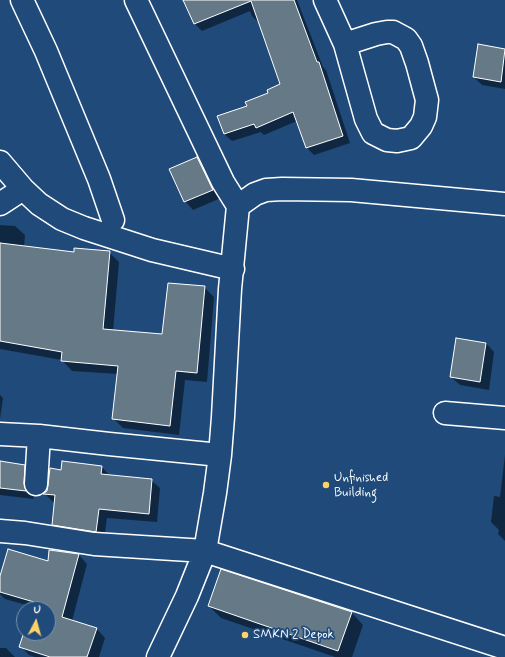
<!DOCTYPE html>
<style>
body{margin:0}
#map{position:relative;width:505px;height:657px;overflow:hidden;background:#1f4a7a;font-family:Mynerve,sans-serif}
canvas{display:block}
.north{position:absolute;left:16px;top:601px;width:40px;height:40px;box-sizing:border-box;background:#1f4a7a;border:1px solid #7992af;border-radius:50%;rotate:6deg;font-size:11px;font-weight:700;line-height:16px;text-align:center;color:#fff}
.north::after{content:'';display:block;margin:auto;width:14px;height:18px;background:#ffd166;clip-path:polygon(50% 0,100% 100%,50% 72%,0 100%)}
</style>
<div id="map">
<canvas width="505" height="657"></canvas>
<div class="north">U</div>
</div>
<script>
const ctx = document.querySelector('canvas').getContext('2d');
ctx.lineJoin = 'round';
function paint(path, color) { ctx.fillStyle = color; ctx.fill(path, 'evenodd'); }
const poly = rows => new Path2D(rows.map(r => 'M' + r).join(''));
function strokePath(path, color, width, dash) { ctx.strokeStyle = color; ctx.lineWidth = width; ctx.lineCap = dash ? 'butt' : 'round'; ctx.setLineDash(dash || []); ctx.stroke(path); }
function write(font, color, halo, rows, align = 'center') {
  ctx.font = font + ' Mynerve,sans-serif'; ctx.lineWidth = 3.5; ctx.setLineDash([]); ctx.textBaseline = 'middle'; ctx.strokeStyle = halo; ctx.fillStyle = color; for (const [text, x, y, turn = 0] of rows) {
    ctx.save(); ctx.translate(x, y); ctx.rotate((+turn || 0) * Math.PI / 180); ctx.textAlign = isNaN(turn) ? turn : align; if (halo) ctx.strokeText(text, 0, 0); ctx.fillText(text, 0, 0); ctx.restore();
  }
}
const shadow = poly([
 [184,0,297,0,323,67,326,70,350,143,314,155,307,148,297,121,264,135,261,132,232,141,224,134,281,85,260,24,252,16,250,11,202,31,195,24],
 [479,45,505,50,505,89,482,85,474,77],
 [197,158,206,167,221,198,193,210,185,201],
 [0,225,15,226,25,235,24,247,74,253,109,252,119,262,113,331,163,335,204,287,214,297,207,382,185,380,179,435,123,428,113,418,118,374,72,371,62,360,0,349],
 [486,343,494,352,489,390,460,385,451,377],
 [0,395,3,398,0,419],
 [505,455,505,541,498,534,499,530,491,522,494,496,500,497],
 [0,462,24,466,33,474,32,493,34,499,0,495],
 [102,467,110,476,151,480,160,488,157,522,107,518,104,540,62,533,53,524,55,502,53,502,45,494,62,471],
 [79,555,87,564,72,621,97,629,105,638,99,657,35,657,29,655,20,646,25,633,48,633,48,609,33,609,33,607,5,599,0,594,0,580,49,562],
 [209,606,351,612,363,625,352,657,335,657,221,618],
 [0,648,6,648,15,657,0,657]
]);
const building = poly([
 [183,0,294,0,317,62,319,62,343,136,306,148,293,112,256,128,254,124,224,134,217,116,247,106,245,102,268,93,267,90,280,84,251,1,194,24,183,0],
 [478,44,505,49,501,82,473,77,478,44],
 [197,157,213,190,184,202,169,169,197,157],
 [0,243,74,252,74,248,110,251,103,329,162,334,168,283,205,286,197,373,176,371,170,426,112,419,118,366,61,361,62,352,0,341,0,243],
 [456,338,486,343,480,382,450,377,456,338],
 [0,461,25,465,24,483,26,491,0,488,0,461],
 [62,461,102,466,101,474,152,479,149,514,99,509,96,532,52,525,55,495,43,494,47,491,48,485,50,468,61,470,62,461],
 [8,549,48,561,49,550,79,554,62,617,97,628,87,657,50,657,19,647,24,632,24,633,48,633,48,609,32,609,34,602,0,592,0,576,8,549],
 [221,569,352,612,338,651,208,606,221,569]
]);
const street = poly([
 [22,0,46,51,99,179,113,220],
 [136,0,223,182,238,206,230,289,223,417,220,455,215,493,205,551,187,596,158,657],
 [325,0,345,44,366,119,373,133,387,140,397,141,411,138,421,126,425,117,427,100,417,63,411,46,406,39,393,32,387,32,376,34,345,44],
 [0,162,23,189,39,204,62,219,84,228,152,250,233,269],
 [0,204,23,189],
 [238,206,255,194,266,190,282,189,351,190,505,204],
 [445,413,505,418],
 [0,434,39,436,109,444,220,455],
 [36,484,39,436],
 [0,531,25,533,94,544,205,551,505,648]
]);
const markers = [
 [326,485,4,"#ffd166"],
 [245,635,4,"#ffd166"]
];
const poiNames = [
 ["Unfinished",334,478],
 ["Building",334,493],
 ["SMKN 2 Depok",253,635]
];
paint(shadow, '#0007');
paint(building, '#667987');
strokePath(building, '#fff', 1);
strokePath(street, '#fff', 25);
strokePath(street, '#1f4a7a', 22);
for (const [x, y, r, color] of markers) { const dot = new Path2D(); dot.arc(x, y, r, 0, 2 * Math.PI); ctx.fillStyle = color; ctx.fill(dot); strokePath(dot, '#1f4a7a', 1.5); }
write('13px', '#fff', '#1f4a7a', poiNames, 'left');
</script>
